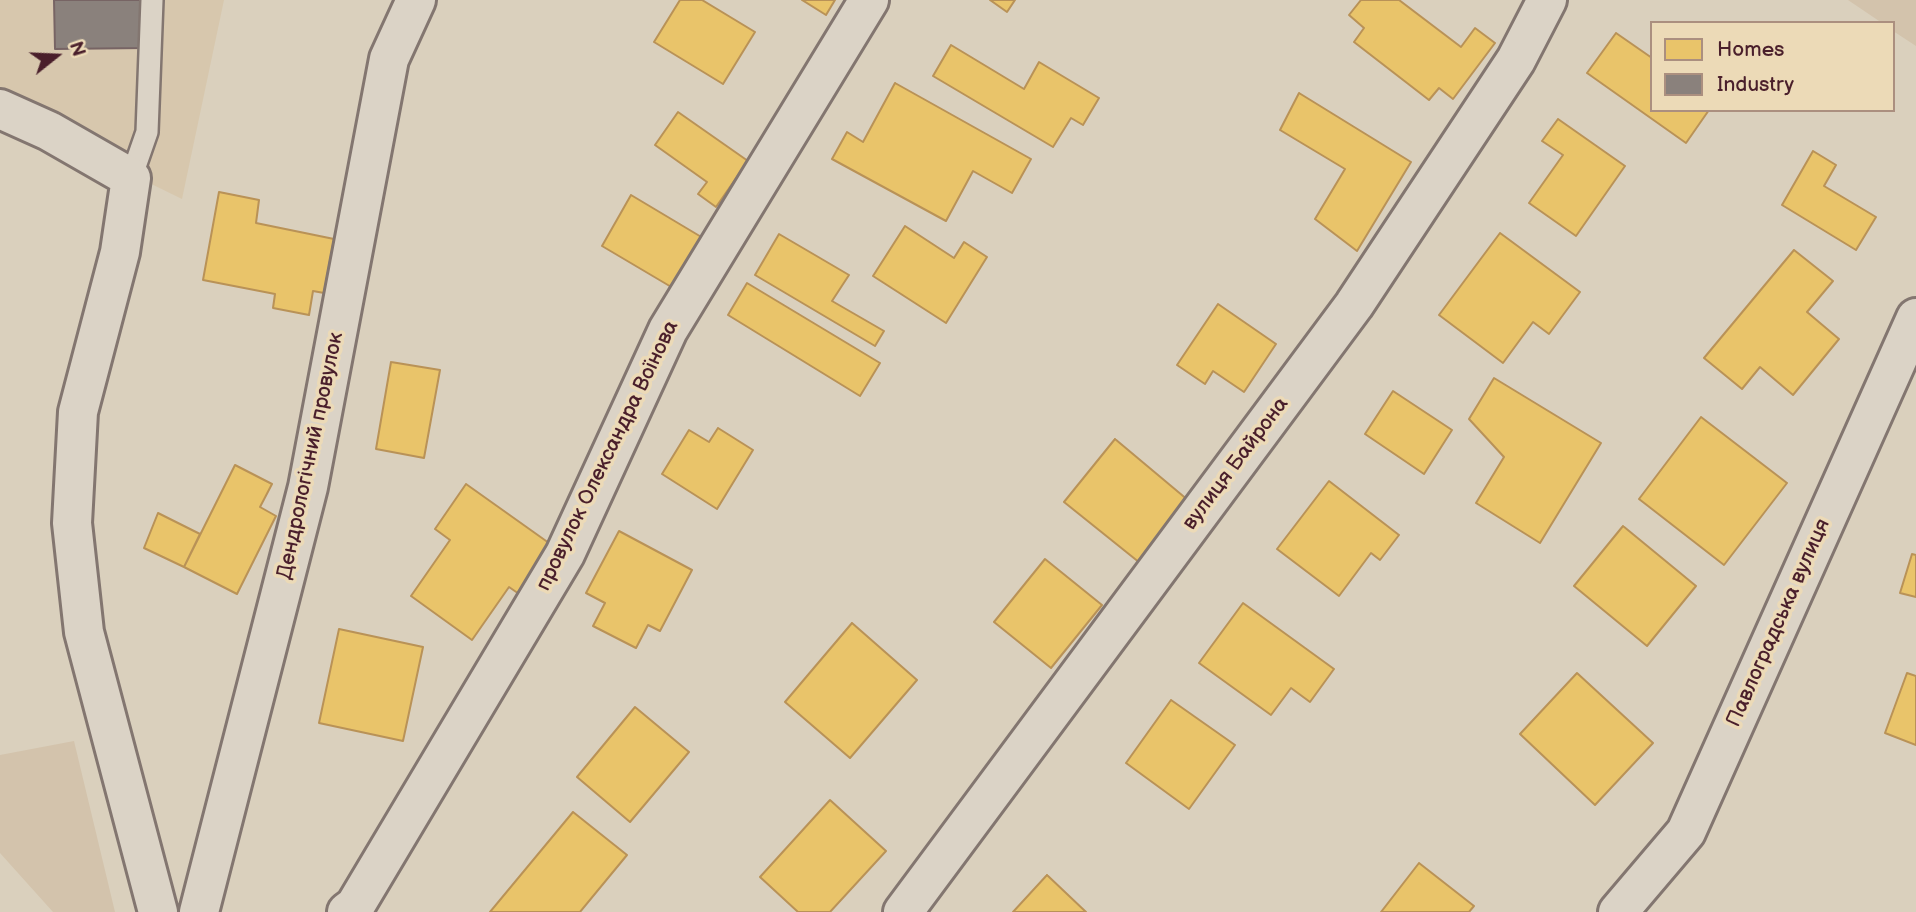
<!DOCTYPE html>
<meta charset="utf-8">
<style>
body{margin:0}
#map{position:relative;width:1916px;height:912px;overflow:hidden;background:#dad0bd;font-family:"Balsamiq Sans",sans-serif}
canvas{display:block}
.legend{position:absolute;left:1650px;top:21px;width:245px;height:91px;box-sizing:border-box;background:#ecdab7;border:2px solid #ab8f7f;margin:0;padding:9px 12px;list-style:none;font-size:21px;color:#4a1f2b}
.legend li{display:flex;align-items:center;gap:14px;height:35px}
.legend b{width:35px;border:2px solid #ab8f7f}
.north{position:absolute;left:21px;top:21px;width:70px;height:70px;-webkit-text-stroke:5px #ecdab7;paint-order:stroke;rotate:72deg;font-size:19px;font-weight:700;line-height:28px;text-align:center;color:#4a1f2b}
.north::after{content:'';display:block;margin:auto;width:24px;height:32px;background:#4a1f2b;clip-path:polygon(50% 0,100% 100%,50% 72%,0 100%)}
</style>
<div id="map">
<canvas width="1916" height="912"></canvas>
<ul class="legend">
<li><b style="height:19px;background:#e9c46a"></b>Homes</li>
<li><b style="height:19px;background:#8a817c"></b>Industry</li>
</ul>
<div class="north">N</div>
</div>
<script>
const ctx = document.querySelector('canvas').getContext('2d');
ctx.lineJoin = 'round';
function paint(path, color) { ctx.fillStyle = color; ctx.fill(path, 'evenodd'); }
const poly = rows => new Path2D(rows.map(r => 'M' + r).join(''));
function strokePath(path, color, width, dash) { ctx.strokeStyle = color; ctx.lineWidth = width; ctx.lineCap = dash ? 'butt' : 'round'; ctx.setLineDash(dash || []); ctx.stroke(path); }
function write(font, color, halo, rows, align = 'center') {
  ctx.font = font + ' "Balsamiq Sans",sans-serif'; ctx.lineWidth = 7; ctx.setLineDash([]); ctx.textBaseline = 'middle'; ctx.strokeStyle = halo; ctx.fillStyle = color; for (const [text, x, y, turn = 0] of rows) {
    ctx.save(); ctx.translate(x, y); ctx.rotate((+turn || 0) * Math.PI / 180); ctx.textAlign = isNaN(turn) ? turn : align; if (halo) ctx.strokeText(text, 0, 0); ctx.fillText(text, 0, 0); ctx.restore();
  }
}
const built = poly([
 [0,0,224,0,182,199,0,110]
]);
const green = poly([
 [1848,0,1916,0,1916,46,1893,31,1893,23,1882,23],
 [74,741,115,912,53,912,0,853,0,755]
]);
const homes = poly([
 [680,0,702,0,755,32,723,84,654,42,680,0],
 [802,0,835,0,826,15,802,0],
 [990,0,1015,0,1007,12,990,0],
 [1361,0,1399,0,1461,47,1475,28,1495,43,1453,99,1439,88,1429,100,1354,42,1364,28,1349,15,1361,0],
 [1616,33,1652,58,1652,110,1709,110,1686,143,1587,73,1616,33],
 [951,45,1024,89,1039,62,1099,98,1083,125,1071,118,1053,147,933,76,951,45],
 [895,83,1031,159,1012,193,973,171,946,221,832,159,847,132,863,142,895,83],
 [1299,93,1411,162,1357,251,1315,219,1345,169,1280,130,1299,93],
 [678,112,748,161,716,207,698,194,707,182,655,145,678,112],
 [1558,119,1625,166,1576,236,1529,203,1563,155,1542,141,1558,119],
 [1813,151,1836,165,1824,186,1876,217,1856,250,1782,205,1813,151],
 [219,192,259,200,256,223,334,239,324,293,313,291,309,315,273,308,275,294,203,280,219,192],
 [631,195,703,238,673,288,602,246,631,195],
 [905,226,954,258,964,242,987,257,946,323,873,276,905,226],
 [1500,233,1580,292,1549,334,1533,322,1503,363,1439,315,1500,233],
 [779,234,849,275,832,301,884,331,875,346,755,275,779,234],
 [1794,250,1833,281,1807,312,1839,339,1793,395,1760,367,1742,389,1704,358,1794,250],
 [747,283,880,363,860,396,728,315,747,283],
 [1218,304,1276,344,1244,392,1213,371,1205,384,1177,365,1218,304],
 [391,362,440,370,424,458,376,449,391,362],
 [1494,378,1601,443,1540,543,1476,503,1504,457,1469,419,1494,378],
 [1393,391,1452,430,1424,474,1365,434,1393,391],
 [1701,417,1787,483,1724,565,1639,499,1701,417],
 [718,428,753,450,717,509,662,474,689,430,709,442,718,428],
 [1115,439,1195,506,1145,567,1064,502,1115,439],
 [235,465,272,484,260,507,276,516,237,594,184,567,235,465],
 [1329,481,1399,535,1380,560,1371,553,1339,596,1277,549,1329,481],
 [466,484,556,548,522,596,509,587,472,640,411,596,450,540,435,529,466,484],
 [158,513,200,534,184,567,144,548,158,513],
 [1623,526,1696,586,1647,646,1574,586,1623,526],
 [619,531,692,570,660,631,648,625,636,648,593,626,605,603,586,593,619,531],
 [1912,554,1916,555,1916,597,1900,593,1912,554],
 [1045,559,1102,605,1051,668,994,622,1045,559],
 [1243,603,1334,669,1310,702,1291,688,1271,715,1199,663,1243,603],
 [852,623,917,680,850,758,785,702,852,623],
 [339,629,423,647,403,741,319,723,339,629],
 [1577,673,1653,743,1595,805,1520,734,1577,673],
 [1907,673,1916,676,1916,745,1885,733,1907,673],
 [1171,700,1235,745,1189,809,1126,763,1171,700],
 [635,707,689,752,630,822,577,777,635,707],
 [830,800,886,851,830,912,798,912,760,877,830,800],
 [573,812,627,855,580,912,490,912,573,812],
 [1419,863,1474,906,1469,912,1381,912,1419,863],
 [1047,875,1086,912,1013,912,1047,875]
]);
const industry = poly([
 [54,0,144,0,145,48,55,49,54,0]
]);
const lane = poly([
 [131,178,147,132,152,0]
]);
const street = poly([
 [0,109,49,131,131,178,120,252,78,412,72,523,84,632,158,912],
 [199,912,308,487,389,59,416,0],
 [347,912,355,906,565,554,668,330,869,0],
 [903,912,1354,305,1516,60,1547,0],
 [1618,912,1686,832,1916,318]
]);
const streetNames = [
 ["Дендрологічний провулок",311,456,-78],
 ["провулок Олександра Воїнова",608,456,-64],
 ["вулиця Байрона",1236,464,-53],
 ["Павлоградська вулиця",1779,623,-66]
];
paint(built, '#d7c7ad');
paint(green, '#d3c3ac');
paint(homes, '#e9c46a');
strokePath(homes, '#b99257', 2);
paint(industry, '#8a817c');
strokePath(industry, '#776464', 2);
strokePath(lane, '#837670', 26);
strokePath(street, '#837670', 44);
strokePath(lane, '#dbd3c6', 21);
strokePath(street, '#dbd3c6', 38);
write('21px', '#4a1f2b', '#ecdab7', streetNames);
</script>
